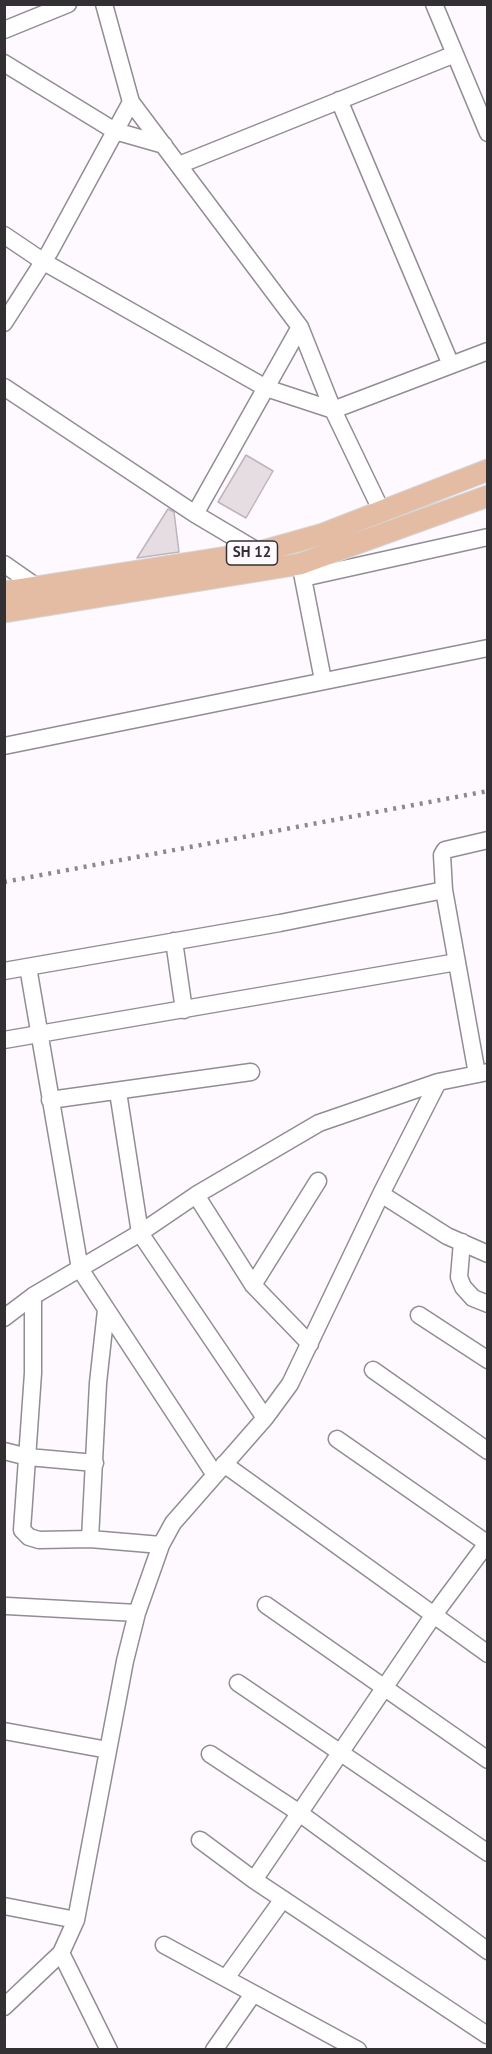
<!DOCTYPE html>
<style>
body{margin:0}
#map{position:relative;width:492px;height:2054px;overflow:hidden;background:#fef9ff;font-family:"PT Sans",sans-serif}
canvas{display:block}
.frame{position:absolute;inset:0;border:6px solid #333033;pointer-events:none}
</style>
<div id="map">
<canvas width="492" height="2054"></canvas>
<div class="frame"></div>
</div>
<script>
const ctx = document.querySelector('canvas').getContext('2d');
ctx.lineJoin = 'round';
function paint(path, color) { ctx.fillStyle = color; ctx.fill(path, 'evenodd'); }
const poly = rows => new Path2D(rows.map(r => 'M' + r).join(''));
function strokePath(path, color, width, dash) { ctx.strokeStyle = color; ctx.lineWidth = width; ctx.lineCap = dash ? 'butt' : 'round'; ctx.setLineDash(dash || []); ctx.stroke(path); }
function write(font, color, halo, rows, align = 'center') {
  ctx.font = font + ' "PT Sans",sans-serif'; ctx.lineWidth = 4.5; ctx.setLineDash([]); ctx.textBaseline = 'middle'; ctx.strokeStyle = halo; ctx.fillStyle = color; for (const [text, x, y, turn = 0] of rows) {
    ctx.save(); ctx.translate(x, y); ctx.rotate((+turn || 0) * Math.PI / 180); ctx.textAlign = isNaN(turn) ? turn : align; if (halo) ctx.strokeText(text, 0, 0); ctx.fillText(text, 0, 0); ctx.restore();
  }
}
const building = poly([
 [246,455,273,471,246,518,218,502,246,455],
 [168,509,174,512,179,552,137,558,168,509]
]);
const minor = poly([
 [104,4,131,102],
 [434,4,488,133],
 [4,30,68,4],
 [4,63,115,131,164,145],
 [339,100,451,365],
 [179,165,455,54],
 [4,235,44,262,266,388,333,410],
 [4,323,50,251,131,102,300,327,333,410],
 [4,387,195,514,259,552],
 [382,512,333,410,488,351],
 [195,514,300,327],
 [4,564,37,587],
 [301,568,323,680],
 [303,578,488,537],
 [4,746,488,648],
 [174,941,184,1010],
 [28,967,80,1269,215,1475],
 [4,971,280,923,444,890],
 [4,1040,457,962],
 [477,1074,444,890,442,855,445,850,488,840],
 [118,1092,140,1233,265,1418],
 [50,1100,251,1072],
 [381,1194,447,1236,488,1254],
 [196,1195,253,1285,310,1344],
 [462,1242,459,1277,463,1287,473,1298,488,1304],
 [253,1285,318,1181],
 [33,1296,33,1373,22,1530,29,1537,39,1540,90,1539,161,1545],
 [419,1315,488,1360],
 [4,1318,33,1296,140,1233,196,1195,319,1123,438,1082,488,1072],
 [373,1370,488,1451],
 [337,1439,488,1544],
 [4,1451,28,1457,95,1463],
 [224,1464,488,1654],
 [90,1539,98,1383,106,1310],
 [266,1605,488,1760],
 [7,1606,137,1613],
 [238,1683,488,1853],
 [4,1731,108,1750],
 [210,1754,298,1812,488,1951],
 [200,1840,254,1880,487,2035],
 [254,1880,433,1616,488,1542],
 [4,1906,76,1920],
 [164,1945,358,2050],
 [61,1953,109,2050],
 [226,1978,283,1899],
 [4,2007,61,1953,76,1920,125,1661,137,1613,161,1545,173,1523,265,1418,290,1384,381,1194,438,1082],
 [214,2050,253,1994]
]);
const major = poly([
 [4,592,259,552,323,534,488,470],
 [4,612,300,564,488,496]
]);
const rail = poly([
 [4,882,488,791]
]);
const shields = [
 [252,553,51]
];
const shieldNames = [
 ["SH 12",252,553]
];
paint(building, '#e5dde2');
strokePath(building, '#beb5ba', 1.5);
strokePath(minor, '#928d94', 19);
strokePath(major, '#d6d6d6', 23);
strokePath(minor, '#fff', 16);
strokePath(major, '#e4bca3', 21);
strokePath(rail, '#8c888c', 4.5, [3, 6]);
for (const [x, y, w] of shields) { const box = new Path2D(); box.roundRect(x - w / 2, y - 12, w, 24, 4.5); ctx.fillStyle = '#fef9ff'; ctx.fill(box); strokePath(box, '#333033', 1.5); }
write('bold 15px', '#333033', null, shieldNames);
</script>
